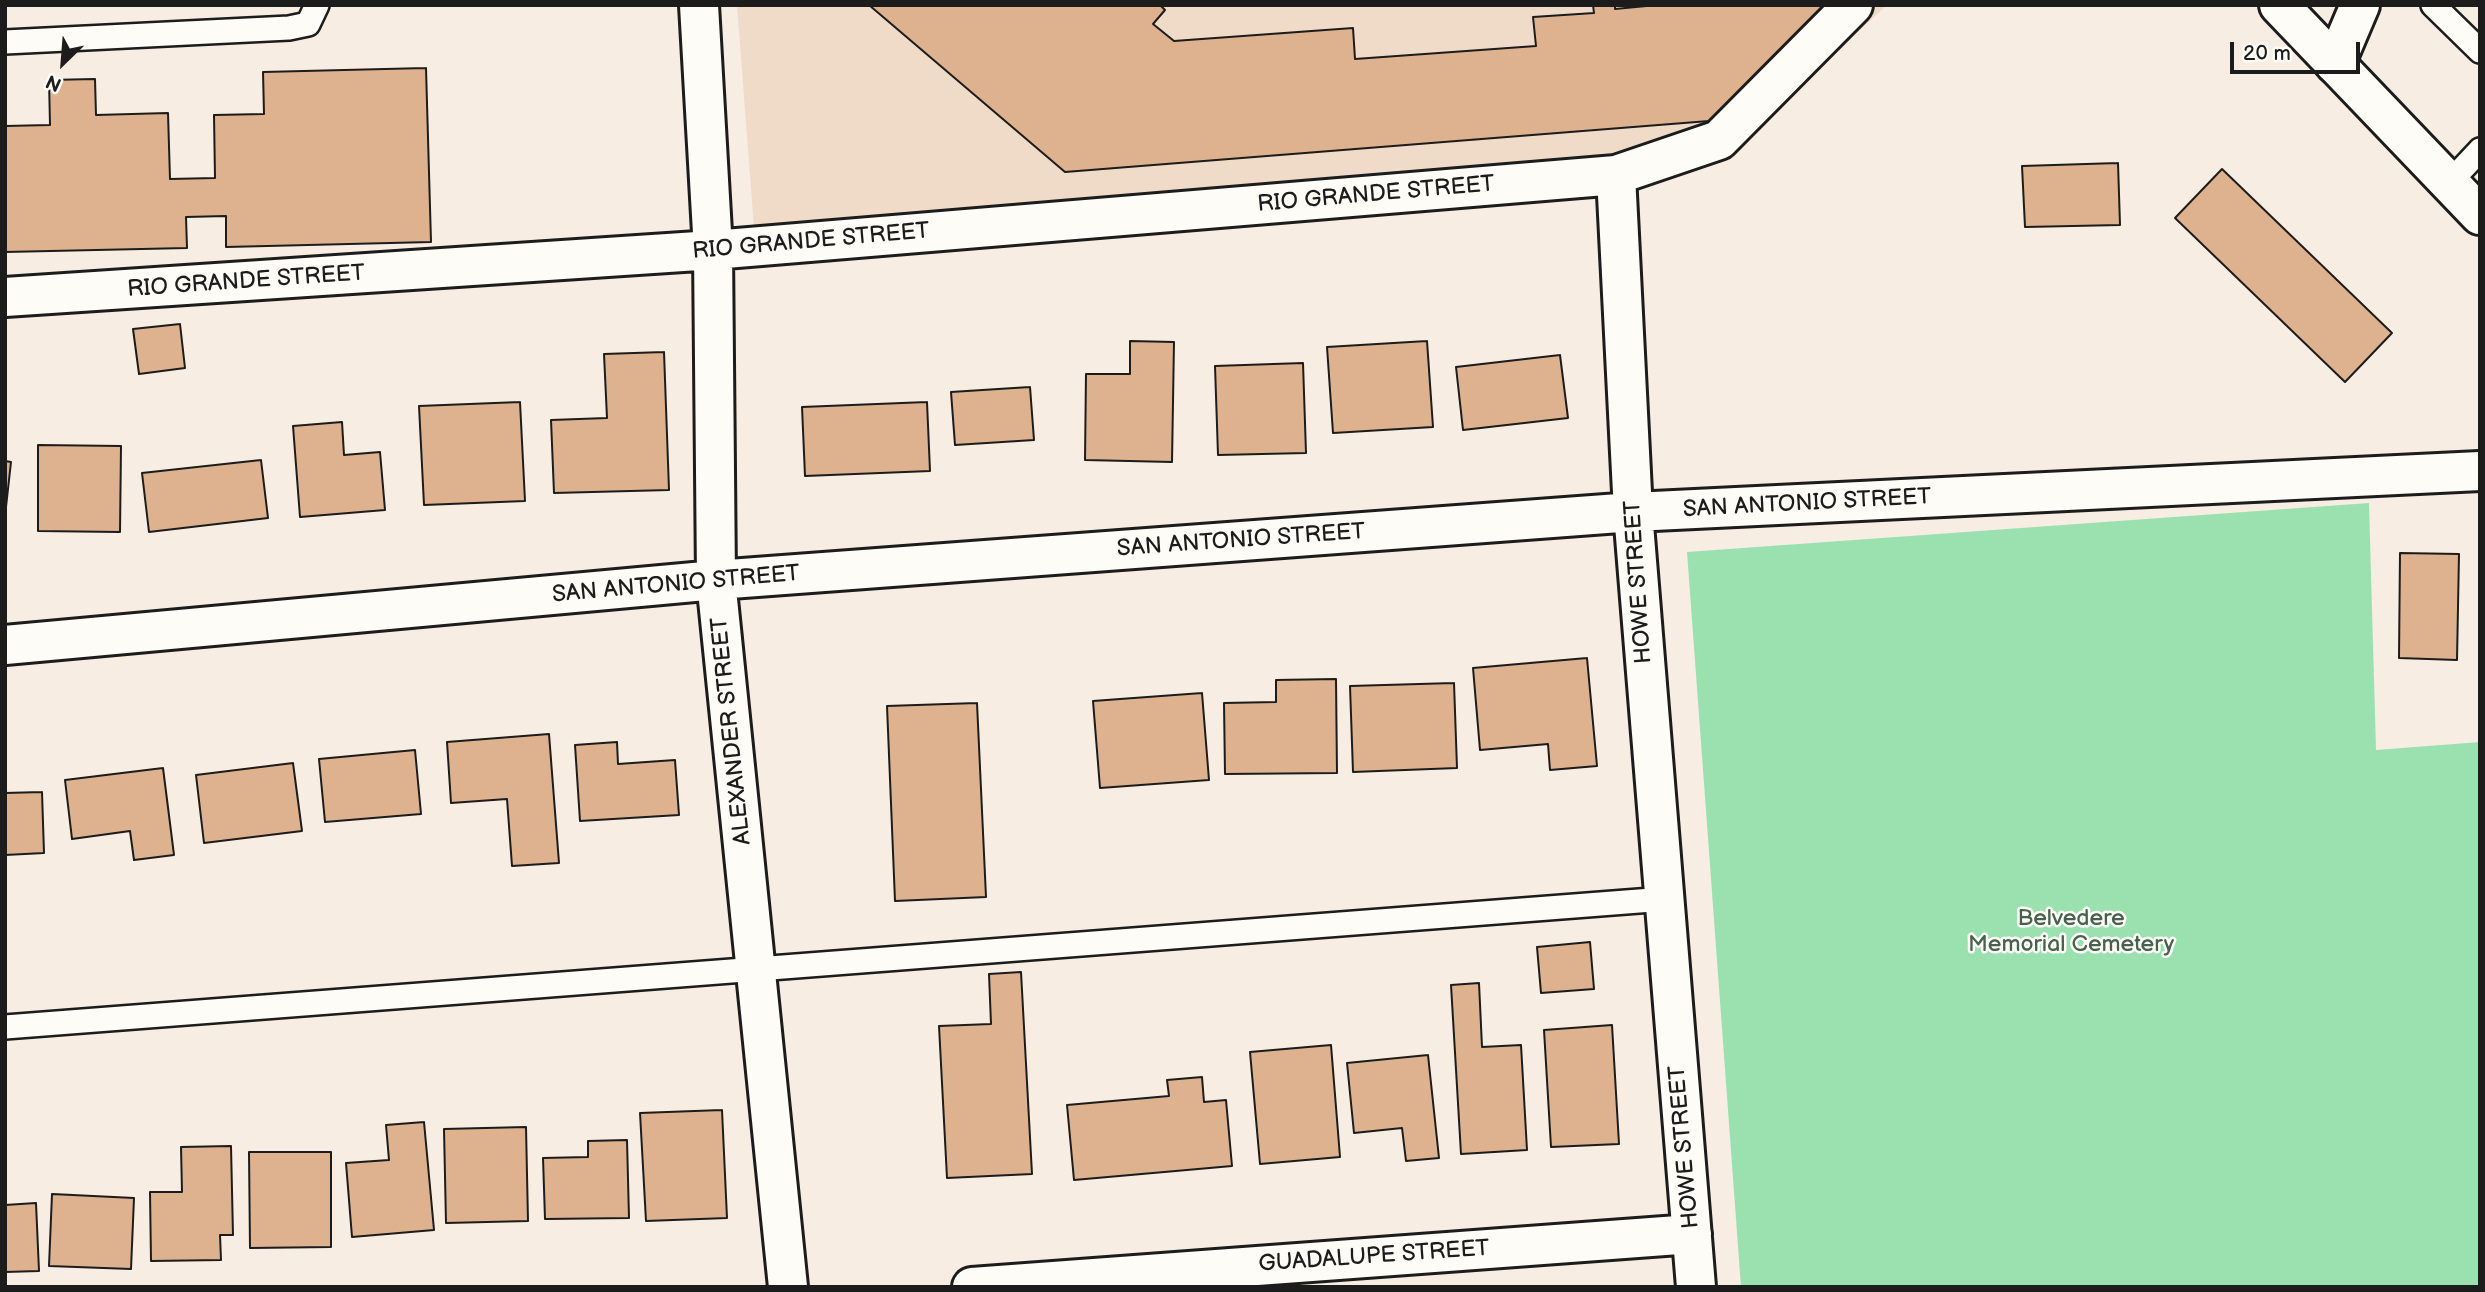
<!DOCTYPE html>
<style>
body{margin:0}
#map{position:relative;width:2485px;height:1292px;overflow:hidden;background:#f7ede2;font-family:"Balsamiq Sans",sans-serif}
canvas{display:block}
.frame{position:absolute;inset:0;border:7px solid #1c1c1c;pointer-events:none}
.north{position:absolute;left:28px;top:28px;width:70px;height:70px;-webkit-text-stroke:5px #fdfcf7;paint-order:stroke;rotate:205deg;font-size:19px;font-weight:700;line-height:28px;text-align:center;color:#1c1c1c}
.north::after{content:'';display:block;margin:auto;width:24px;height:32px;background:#1c1c1c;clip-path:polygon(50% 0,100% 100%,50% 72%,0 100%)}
.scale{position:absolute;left:2230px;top:42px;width:130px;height:32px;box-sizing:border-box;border:4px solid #1c1c1c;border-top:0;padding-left:9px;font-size:21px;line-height:24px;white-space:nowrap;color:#1c1c1c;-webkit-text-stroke:5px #fdfcf7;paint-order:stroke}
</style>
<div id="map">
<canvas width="2485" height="1292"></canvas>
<div class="frame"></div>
<div class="north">N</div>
<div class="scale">20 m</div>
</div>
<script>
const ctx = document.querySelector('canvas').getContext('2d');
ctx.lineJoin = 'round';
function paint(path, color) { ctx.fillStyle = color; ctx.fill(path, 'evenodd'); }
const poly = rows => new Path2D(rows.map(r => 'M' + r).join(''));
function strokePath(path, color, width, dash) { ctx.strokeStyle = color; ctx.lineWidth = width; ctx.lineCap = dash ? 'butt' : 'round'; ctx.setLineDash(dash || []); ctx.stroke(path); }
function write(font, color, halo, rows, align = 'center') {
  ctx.font = font + ' "Balsamiq Sans",sans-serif'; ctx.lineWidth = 5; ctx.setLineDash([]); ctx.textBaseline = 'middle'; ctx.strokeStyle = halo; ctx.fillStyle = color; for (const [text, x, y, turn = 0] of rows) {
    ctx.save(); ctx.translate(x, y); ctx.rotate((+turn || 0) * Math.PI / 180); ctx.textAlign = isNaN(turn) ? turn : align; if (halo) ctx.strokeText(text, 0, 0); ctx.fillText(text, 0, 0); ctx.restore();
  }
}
const built = poly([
 [737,5,1887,5,1729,152,754,228]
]);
const green = poly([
 [2369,503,2376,750,2480,742,2480,1287,1741,1287,1687,552]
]);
const building = poly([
 [869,5,1160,5,1165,10,1153,24,1174,41,1353,28,1355,59,1536,46,1533,17,1594,13,1593,5,1615,5,1615,9,1657,5,1833,5,1709,121,1065,172,869,5],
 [426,68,431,242,226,247,226,216,186,217,187,248,5,252,5,126,50,125,49,80,95,79,96,115,168,113,170,179,215,178,214,115,264,114,263,72,426,68],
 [2118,163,2120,225,2025,227,2022,166,2118,163],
 [2222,169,2392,333,2345,382,2175,218,2222,169],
 [180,324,185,368,139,374,133,329,180,324],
 [1130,341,1174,342,1172,462,1085,460,1086,374,1130,374,1130,341],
 [1427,341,1433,427,1333,433,1327,347,1427,341],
 [664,352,669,490,554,493,551,420,607,418,604,354,664,352],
 [1560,355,1568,418,1463,430,1456,367,1560,355],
 [1303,363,1306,453,1218,455,1215,366,1303,363],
 [1030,387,1034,440,955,445,951,392,1030,387],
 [520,402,525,501,424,505,419,406,520,402],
 [927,402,930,471,805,476,802,407,927,402],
 [342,422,344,455,380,452,385,510,300,517,293,426,342,422],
 [38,445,121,446,120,532,38,531,38,445],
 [261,460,268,518,149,532,142,473,261,460],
 [5,461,11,462,6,507,5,507,5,461],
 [2400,553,2459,554,2457,660,2399,658,2400,553],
 [1587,658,1597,766,1550,770,1548,744,1480,750,1473,668,1587,658],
 [1336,679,1337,773,1225,774,1224,703,1276,702,1276,680,1336,679],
 [1454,683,1457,768,1353,772,1350,686,1454,683],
 [1202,693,1209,780,1100,788,1093,701,1202,693],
 [977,703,986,897,895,901,887,706,977,703],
 [549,734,559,863,512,866,507,799,451,803,447,742,549,734],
 [617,742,618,764,675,760,679,815,580,821,575,745,617,742],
 [415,750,421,814,325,822,319,759,415,750],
 [293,763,302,831,204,843,196,775,293,763],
 [163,768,174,855,134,860,130,831,72,839,65,780,163,768],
 [42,792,44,853,5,855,5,793,42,792],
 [1590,942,1594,989,1541,993,1537,947,1590,942],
 [1021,972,1032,1174,947,1178,939,1026,991,1024,989,974,1021,972],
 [1479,983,1482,1047,1521,1045,1527,1150,1461,1154,1451,985,1479,983],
 [1612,1025,1619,1144,1551,1147,1544,1030,1612,1025],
 [1331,1045,1340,1157,1260,1164,1250,1052,1331,1045],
 [1428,1055,1439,1158,1406,1161,1402,1128,1354,1133,1347,1063,1428,1055],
 [1202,1077,1204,1102,1226,1100,1232,1166,1074,1180,1067,1105,1169,1096,1167,1080,1202,1077],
 [722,1110,727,1218,646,1221,640,1113,722,1110],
 [424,1122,434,1230,352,1237,346,1163,389,1160,386,1125,424,1122],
 [526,1127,528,1221,446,1223,444,1129,526,1127],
 [627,1140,629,1218,545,1219,543,1158,588,1157,588,1141,627,1140],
 [231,1146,233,1235,220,1235,221,1260,151,1261,150,1192,182,1192,181,1147,231,1146],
 [249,1152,331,1152,331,1247,250,1248,249,1152],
 [52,1194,134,1198,131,1269,49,1266,52,1194],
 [36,1203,39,1271,5,1272,5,1205,36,1203]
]);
const service = poly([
 [2433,5,2480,51],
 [5,42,289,28,308,24,317,5],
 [2449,183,2480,150],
 [5,1027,1665,899]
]);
const minor = poly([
 [699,5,713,250,716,580,788,1287],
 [2335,64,2360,5],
 [5,297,713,250,1616,175],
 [5,645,716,580,1633,512,2480,471],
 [972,1287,1692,1234],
 [1696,1287,1633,512,1616,175,1719,140,1853,5]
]);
const secondary = poly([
 [2279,5,2480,215]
]);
const streetNames = [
 ["RIO GRANDE STREET",1376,195,-5],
 ["RIO GRANDE STREET",811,242,-5],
 ["RIO GRANDE STREET",246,282,-4],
 ["SAN ANTONIO STREET",1807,504,-3],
 ["SAN ANTONIO STREET",1241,541,-4],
 ["HOWE STREET",1639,582,-94],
 ["SAN ANTONIO STREET",676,585,-5],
 ["ALEXANDER STREET",732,731,-96],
 ["HOWE STREET",1685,1147,-95],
 ["GUADALUPE STREET",1374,1257,-4]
];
const parkNames = [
 ["Belvedere",2071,919],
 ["Memorial Cemetery",2071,945]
];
paint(built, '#f0dbc9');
paint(green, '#9be1af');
paint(building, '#deb28f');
strokePath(building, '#1c1c1c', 2);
strokePath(service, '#1c1c1c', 28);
strokePath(minor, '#1c1c1c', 44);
strokePath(secondary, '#1c1c1c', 44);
strokePath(service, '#fdfcf7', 23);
strokePath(minor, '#fdfcf7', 38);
strokePath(secondary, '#fdfcf7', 38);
write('23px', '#1c1c1c', '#fdfcf7', streetNames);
write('23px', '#48614f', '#fdfcf7', parkNames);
</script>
